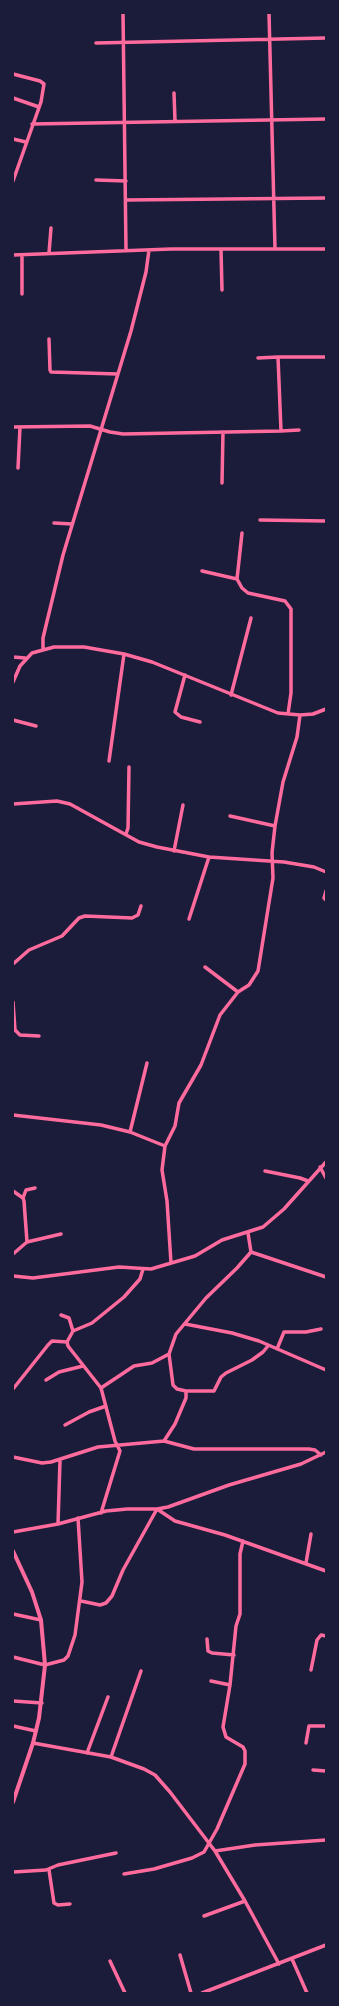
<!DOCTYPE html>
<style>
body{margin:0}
#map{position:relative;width:339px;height:2006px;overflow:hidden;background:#1b1b3a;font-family:Rubik,sans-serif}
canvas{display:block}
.frame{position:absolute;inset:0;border:14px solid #1b1b3a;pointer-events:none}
</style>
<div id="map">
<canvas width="339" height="2006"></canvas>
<div class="frame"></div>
</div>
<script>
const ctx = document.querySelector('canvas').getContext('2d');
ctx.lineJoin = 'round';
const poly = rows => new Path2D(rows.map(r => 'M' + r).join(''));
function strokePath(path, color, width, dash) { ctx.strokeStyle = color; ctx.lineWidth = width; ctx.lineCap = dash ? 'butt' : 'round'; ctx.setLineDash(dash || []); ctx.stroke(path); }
const minor = poly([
 [123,13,126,250],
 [269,13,275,249],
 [96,43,326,38],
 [13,74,40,81,44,84,41,102,13,181],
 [174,93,175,121],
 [13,98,39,107],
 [32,124,326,119],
 [13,139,26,142],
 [96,180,126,181],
 [126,200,326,198],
 [221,249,222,290],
 [49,253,51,228],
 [13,255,171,249,326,249],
 [22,255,22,294],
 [49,339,50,370,51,372,118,374],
 [258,358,278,357],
 [13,427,90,426,110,432,123,434,281,431,278,357,326,357],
 [281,431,299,430],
 [18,468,20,427],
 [222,483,223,432],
 [260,520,326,521],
 [54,523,72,524],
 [242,533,237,579,242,588,248,593,285,601,291,609,291,693,288,714],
 [202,571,237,579],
 [43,649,43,638,63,555,131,331,146,272,149,250],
 [13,657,25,658],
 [185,675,175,712,181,717,200,722],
 [13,682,20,666,32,653,54,647,84,647,124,654,152,662,278,713,300,715,313,714,326,709],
 [231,695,251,618],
 [13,720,36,726],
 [109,761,124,654],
 [13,804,57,801,70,804,139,842,157,847,209,857,284,862,314,867,326,872],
 [230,816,275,826],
 [126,834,128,828,129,767],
 [174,851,183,805],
 [326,891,324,898,326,900],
 [189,919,209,857],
 [13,964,29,950,62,936,79,918,85,916,132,918,138,915,141,906],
 [205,967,238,992],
 [13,1002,15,1030,20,1035,39,1036],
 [13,1115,101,1125,130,1132,165,1146],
 [130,1132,147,1063],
 [320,1167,326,1178],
 [265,1171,300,1178,308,1181],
 [13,1191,23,1198,24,1201,27,1242,13,1254],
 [23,1198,26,1190,35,1188],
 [248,1233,251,1252],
 [27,1242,61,1234],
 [171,1263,167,1201,162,1170,165,1146,175,1126,179,1103,201,1065,220,1015,238,992,249,985,258,971,273,878,272,853,275,826,283,782,297,737,300,715],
 [13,1276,33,1278,119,1267,151,1269,195,1256,222,1240,263,1227,284,1209,326,1162],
 [61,1315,69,1318,73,1331],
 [185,1324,232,1333,259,1341,326,1370],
 [277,1349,284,1332,306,1332,321,1329],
 [46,1380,59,1372,83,1366],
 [101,1388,134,1366,152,1363,169,1354],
 [13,1389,48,1345,52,1341,67,1342],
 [186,1391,214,1391,221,1377,226,1373,252,1360,263,1352,268,1346],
 [65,1425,89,1412,106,1406],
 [164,1441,194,1449,309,1449,315,1450,321,1455],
 [13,1457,42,1463,51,1462,98,1447,164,1441,175,1424,186,1398,186,1391,177,1389,173,1385,169,1354,176,1334,206,1298,237,1268,251,1252,326,1277],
 [157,1509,175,1521,225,1535,326,1571],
 [101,1513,120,1451,115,1441,101,1388,68,1346,67,1342,73,1331,92,1323,124,1297,140,1279,143,1269],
 [58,1524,60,1461],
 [13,1532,58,1524,106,1511,127,1509,157,1509,168,1507,229,1485,301,1464,326,1452],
 [306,1563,311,1534],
 [81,1601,100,1605,106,1603,112,1596,123,1570,157,1509],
 [13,1614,41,1620],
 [207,1639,208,1651,212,1653,234,1655],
 [13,1657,45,1665,64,1660,68,1656,75,1635,82,1582,78,1518],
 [311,1670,317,1640,321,1635,326,1636],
 [211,1681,230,1685],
 [13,1701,42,1703],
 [13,1726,36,1731],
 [33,1743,111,1757,144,1769,155,1775,170,1792,215,1851,245,1901,279,1964],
 [306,1743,309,1726,326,1726],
 [87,1753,108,1697],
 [111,1757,141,1671],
 [313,1770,326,1771],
 [215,1851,255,1845,326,1840],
 [49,1870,54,1903,58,1905,70,1904],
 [13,1872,46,1870,58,1865,116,1853],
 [124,1874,154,1869,192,1858,204,1852,217,1829,245,1764,245,1751,243,1747,226,1737,223,1727,230,1685,236,1626,240,1614,240,1554,243,1541],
 [204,1916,245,1901],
 [180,1955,191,1993],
 [292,1959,307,1993],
 [110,1961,125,1993],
 [202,1993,326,1945]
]);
const tertiary = poly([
 [13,1551,32,1592,41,1620,45,1665,39,1718,33,1743,13,1802]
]);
strokePath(minor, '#ff6b9d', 3.5);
strokePath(tertiary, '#ff6b9d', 4);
</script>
